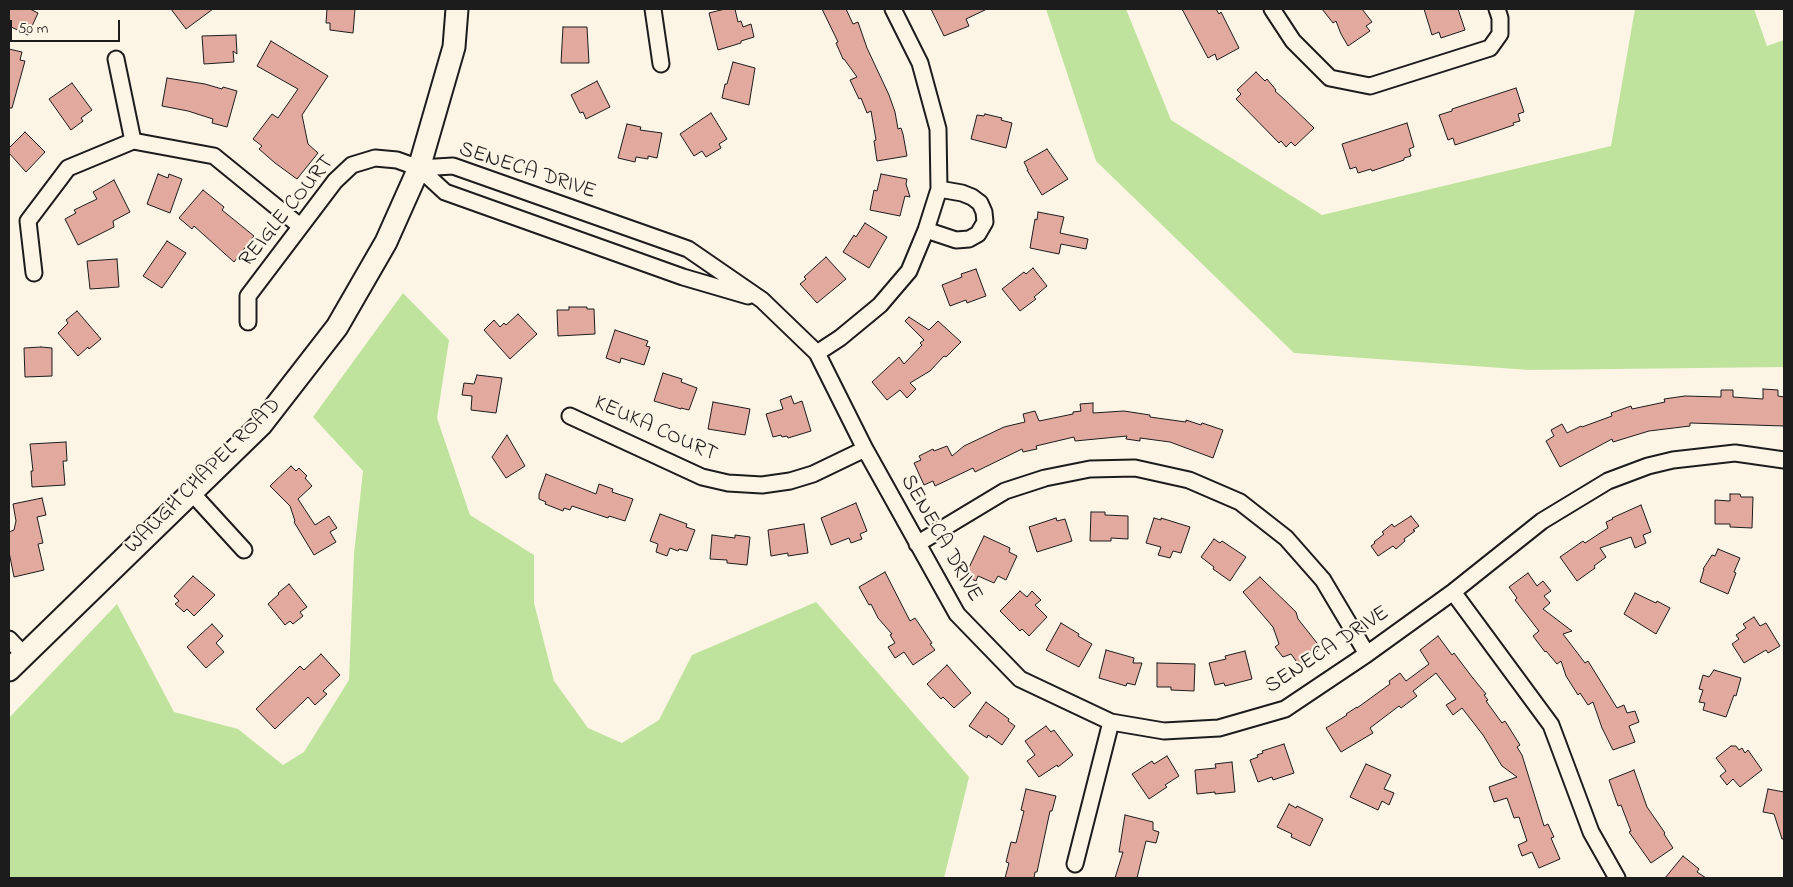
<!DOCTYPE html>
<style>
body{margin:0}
#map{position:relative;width:1793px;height:887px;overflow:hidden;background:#fcf5e5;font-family:"Indie Flower",sans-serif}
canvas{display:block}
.frame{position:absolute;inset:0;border:10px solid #1c1c1c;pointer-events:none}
.scale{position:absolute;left:10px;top:20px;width:110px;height:22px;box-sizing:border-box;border:2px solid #1c1c1c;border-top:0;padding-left:6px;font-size:15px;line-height:18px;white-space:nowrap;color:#1c1c1c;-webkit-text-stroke:4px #fcf5e5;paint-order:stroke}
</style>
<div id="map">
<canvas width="1793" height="887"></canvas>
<div class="frame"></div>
<div class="scale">50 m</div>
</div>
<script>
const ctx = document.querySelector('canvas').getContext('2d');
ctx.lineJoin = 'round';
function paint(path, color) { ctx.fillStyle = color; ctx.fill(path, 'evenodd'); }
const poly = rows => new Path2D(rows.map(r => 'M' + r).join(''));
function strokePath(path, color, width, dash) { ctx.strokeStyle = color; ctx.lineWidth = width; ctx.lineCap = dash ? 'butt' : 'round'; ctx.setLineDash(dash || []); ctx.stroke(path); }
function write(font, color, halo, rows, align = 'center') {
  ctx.font = font + ' "Indie Flower",sans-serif'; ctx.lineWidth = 4.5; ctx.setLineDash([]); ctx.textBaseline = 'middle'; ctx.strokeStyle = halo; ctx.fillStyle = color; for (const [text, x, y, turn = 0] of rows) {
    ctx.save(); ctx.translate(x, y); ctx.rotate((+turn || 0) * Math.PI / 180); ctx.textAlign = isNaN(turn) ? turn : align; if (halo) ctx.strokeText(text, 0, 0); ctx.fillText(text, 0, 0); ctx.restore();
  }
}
const green = poly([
 [1046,9,1126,9,1171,120,1322,215,1611,146,1635,9,1754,9,1767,46,1784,40,1784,367,1529,370,1294,353,1096,161],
 [403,293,449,340,437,418,470,515,534,555,534,603,554,681,588,728,622,743,659,720,692,655,816,602,969,777,944,878,9,878,9,718,117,604,174,712,238,729,283,765,304,752,349,680,354,554,363,471,313,417]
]);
const building = poly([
 [9,9,30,9,38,13,28,35,9,26,9,9],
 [171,9,213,9,186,29,171,9],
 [327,9,355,9,353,33,330,30,330,23,326,23,327,9],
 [725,9,735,9,738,22,741,21,743,27,751,24,754,37,741,41,741,43,718,50,709,13,725,9],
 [822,9,846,9,853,24,858,22,867,48,889,95,895,112,898,129,901,128,903,134,907,156,877,161,874,141,876,140,871,111,867,113,861,98,859,99,850,80,857,77,844,59,843,59,836,43,838,42,822,9],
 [931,9,987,9,966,19,969,26,944,36,931,9],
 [1182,9,1216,9,1219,14,1221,12,1239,48,1217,60,1215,54,1208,58,1182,9],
 [1322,9,1362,9,1372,22,1366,26,1370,31,1348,46,1341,34,1336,21,1333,23,1322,9],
 [1424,9,1458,9,1465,30,1441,38,1439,32,1432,35,1424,9],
 [563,27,587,27,589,63,561,63,563,27],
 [236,35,237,54,233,51,234,62,204,64,202,36,236,35],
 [271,41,328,76,302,115,308,144,318,153,297,179,275,163,259,149,262,146,253,139,272,114,278,118,298,89,257,66,271,41],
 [9,49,22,52,20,60,25,61,12,108,9,108,9,49],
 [733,62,755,68,749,105,722,98,725,84,727,84,733,62],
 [1256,72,1265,81,1267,79,1276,90,1275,91,1285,100,1314,128,1295,146,1291,142,1286,147,1281,141,1279,143,1236,99,1241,94,1237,90,1256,72],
 [167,78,205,84,222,89,223,87,237,91,227,127,212,123,213,119,188,111,162,106,167,78],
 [597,81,610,107,586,119,583,112,580,113,571,95,597,81],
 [72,83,92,110,81,118,83,121,71,130,49,99,72,83],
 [1516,88,1524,112,1518,114,1520,121,1513,123,1514,125,1455,145,1453,138,1448,140,1439,115,1452,111,1452,109,1516,88],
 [711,113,727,139,719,144,721,148,706,157,702,151,694,156,680,134,711,113],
 [985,114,1002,118,1001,120,1012,123,1006,148,971,139,977,115,984,116,985,114],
 [1407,123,1414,147,1409,149,1411,156,1404,158,1404,160,1372,171,1371,169,1358,173,1356,167,1350,169,1342,144,1407,123],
 [627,124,641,127,640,130,662,133,657,158,648,156,648,159,636,157,635,162,618,158,627,124],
 [25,132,45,152,26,172,9,153,9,148,25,132],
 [1047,149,1068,179,1042,195,1027,170,1028,170,1024,162,1047,149],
 [158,174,168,178,169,174,182,179,170,213,147,204,158,174],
 [881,174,907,179,906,184,910,197,905,196,900,216,870,210,874,190,877,191,881,174],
 [114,180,130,212,113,221,114,227,78,245,65,219,76,213,74,210,97,199,93,192,114,180],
 [203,190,224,207,222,210,254,236,234,262,194,226,192,229,179,218,203,190],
 [1038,212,1064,217,1060,233,1088,239,1086,249,1061,244,1059,254,1030,248,1035,219,1037,220,1038,212],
 [865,223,887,237,869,268,843,252,854,235,856,237,865,223],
 [167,241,186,253,162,288,143,276,167,241],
 [826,257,846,279,817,303,800,284,806,279,804,277,826,257],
 [117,259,119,287,90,289,87,261,117,259],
 [1033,268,1047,286,1034,297,1036,299,1020,311,1002,289,1024,272,1026,274,1033,268],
 [976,269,986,296,967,303,966,300,950,306,942,285,962,277,961,274,976,269],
 [569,307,587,307,587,309,594,309,595,334,558,336,557,310,569,310,569,307],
 [77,311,101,339,89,349,88,347,78,356,58,333,68,323,66,320,77,311],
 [518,314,537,334,510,359,484,330,494,320,500,327,504,323,506,325,518,314],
 [909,317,929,330,938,321,961,342,946,357,944,356,930,371,910,383,916,389,907,398,900,390,887,400,872,382,899,357,904,364,922,345,920,343,924,340,905,321,909,317],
 [615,330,648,341,646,346,650,347,644,365,621,358,620,363,606,358,615,330],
 [41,347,52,348,52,376,25,377,24,348,41,347],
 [663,373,682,379,681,382,697,388,689,410,681,408,681,409,654,401,663,373],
 [477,375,502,378,496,413,471,410,472,396,462,395,464,383,474,384,477,375],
 [1763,389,1778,390,1778,396,1784,397,1784,426,1690,423,1690,426,1649,431,1613,442,1612,439,1560,467,1546,441,1554,436,1551,430,1562,424,1567,433,1581,426,1582,427,1612,416,1611,413,1631,406,1632,409,1665,402,1664,399,1685,396,1721,397,1721,390,1733,390,1733,397,1763,399,1763,389],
 [791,396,794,404,802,401,811,431,788,438,787,436,782,437,781,435,773,437,766,414,783,409,780,400,791,396],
 [713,402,750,409,745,435,708,429,713,402],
 [1093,403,1093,413,1124,411,1150,415,1150,417,1186,422,1186,420,1201,425,1202,423,1223,430,1213,458,1170,442,1140,438,1140,441,1126,439,1127,436,1075,441,1074,437,1036,446,1037,449,1023,452,1022,449,975,472,973,468,935,486,933,481,924,485,914,463,921,460,919,456,933,449,934,451,947,446,952,456,964,446,1004,427,1025,422,1023,414,1035,411,1039,421,1073,414,1073,412,1081,411,1080,404,1093,403],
 [507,435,525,466,506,478,492,457,507,435],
 [66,442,67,461,63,461,65,485,32,487,31,471,33,471,30,444,66,442],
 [291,466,296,471,299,468,307,476,305,478,312,486,298,499,315,525,329,516,337,528,330,532,336,542,314,555,294,522,295,521,290,506,270,486,291,466],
 [546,474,596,494,599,484,613,489,612,492,633,499,625,521,609,516,608,518,572,506,570,510,564,508,563,511,545,504,546,502,539,499,539,494,546,474],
 [1730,494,1740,494,1741,497,1753,497,1752,528,1730,527,1730,524,1715,524,1715,500,1730,501,1730,494],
 [42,498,46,515,37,517,43,543,38,544,44,570,14,577,9,552,9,532,14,530,16,521,13,504,42,498],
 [856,503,867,531,860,534,862,539,851,543,849,538,831,545,821,518,856,503],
 [1641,505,1651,532,1643,535,1646,543,1635,548,1631,537,1600,548,1606,557,1594,566,1595,568,1577,581,1560,557,1583,541,1585,543,1608,528,1606,522,1613,519,1612,518,1641,505],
 [1091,512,1105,512,1105,515,1128,516,1128,539,1111,538,1111,541,1090,541,1091,512],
 [660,514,687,524,686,527,695,530,687,551,679,549,678,551,670,548,667,556,656,552,658,544,650,541,660,514],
 [1411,516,1419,526,1413,530,1415,531,1404,539,1405,541,1396,549,1393,546,1378,556,1371,546,1375,543,1374,542,1384,534,1382,532,1392,524,1394,527,1411,516],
 [1056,518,1057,521,1065,519,1072,541,1037,552,1029,527,1056,518],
 [1154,518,1161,520,1161,518,1190,527,1181,553,1173,551,1170,558,1158,555,1161,547,1146,543,1154,518],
 [804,524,808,553,788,556,788,553,771,556,768,530,804,524],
 [712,535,735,538,735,535,750,537,747,565,727,563,727,560,710,559,712,535],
 [984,536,1010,548,1009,552,1017,556,1006,580,998,576,994,583,978,576,976,581,965,576,984,536],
 [1214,539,1220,543,1222,541,1246,557,1230,581,1213,569,1214,567,1201,557,1214,539],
 [1718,549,1740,558,1734,572,1736,573,1728,594,1700,582,1704,569,1703,569,1712,555,1715,556,1718,549],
 [885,572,910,621,915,618,932,643,930,644,935,650,913,665,904,652,895,658,888,647,895,643,890,635,892,634,878,618,871,604,869,605,859,587,885,572],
 [1528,573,1537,586,1543,581,1551,591,1544,596,1550,603,1543,609,1572,631,1563,634,1585,663,1588,661,1617,708,1624,705,1627,713,1635,711,1639,722,1629,726,1635,742,1613,750,1602,728,1593,702,1588,705,1580,693,1578,695,1566,676,1561,661,1557,664,1546,651,1545,652,1533,636,1539,631,1515,600,1517,598,1509,587,1528,573],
 [193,576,215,595,194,616,187,609,184,612,175,604,179,601,174,596,193,576],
 [1260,577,1296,612,1298,619,1321,648,1299,665,1291,654,1283,657,1275,647,1279,644,1273,627,1243,592,1260,577],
 [289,584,307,607,300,612,303,616,293,624,290,621,285,625,268,604,279,594,278,593,289,584],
 [1020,591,1027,597,1032,591,1041,600,1035,605,1047,617,1029,636,1022,629,1020,631,1000,611,1020,591],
 [1635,593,1656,603,1657,601,1670,608,1656,634,1624,614,1635,593],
 [1754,617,1760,626,1766,623,1780,646,1768,653,1766,650,1744,663,1732,644,1739,639,1736,635,1746,628,1743,624,1754,617],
 [1061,623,1079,634,1078,636,1092,644,1079,667,1046,650,1061,623],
 [212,624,223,636,216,643,224,652,206,668,187,647,212,624],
 [1438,636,1452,655,1454,653,1472,677,1486,694,1484,695,1488,700,1486,701,1502,723,1505,721,1520,745,1517,747,1522,755,1544,826,1548,824,1554,837,1551,838,1560,859,1539,868,1532,852,1522,856,1518,845,1527,841,1519,817,1514,818,1507,798,1494,802,1489,787,1517,777,1502,766,1483,735,1462,708,1453,715,1446,705,1456,699,1436,673,1413,691,1417,696,1401,708,1399,706,1370,728,1373,733,1341,752,1326,728,1347,715,1346,714,1357,707,1357,708,1390,684,1389,681,1400,673,1406,681,1429,664,1420,650,1438,636],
 [1106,650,1134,658,1133,663,1142,663,1135,685,1127,683,1126,686,1099,678,1106,650],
 [1245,651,1252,679,1225,686,1224,683,1215,685,1209,663,1226,659,1225,656,1245,651],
 [321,654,340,675,323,691,327,694,315,705,308,697,275,729,256,709,300,666,304,670,321,654],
 [1157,663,1195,664,1194,691,1171,690,1171,687,1157,687,1157,663],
 [947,665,971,693,954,708,943,697,941,699,927,684,947,665],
 [1714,670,1741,678,1736,696,1734,695,1726,717,1703,710,1705,703,1699,702,1703,690,1699,689,1703,675,1709,677,1714,670],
 [986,702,1009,719,1008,721,1015,726,1002,745,988,735,987,738,969,726,986,702],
 [1046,726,1051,732,1054,730,1073,755,1058,767,1057,765,1039,777,1027,761,1035,755,1025,741,1046,726],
 [1284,744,1294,773,1273,780,1272,777,1258,782,1250,760,1258,757,1257,755,1263,753,1262,751,1284,744],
 [1731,746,1736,746,1739,750,1742,748,1745,753,1748,750,1762,770,1740,787,1733,779,1727,785,1720,776,1726,771,1716,758,1731,746],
 [1167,756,1179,776,1165,785,1167,787,1149,799,1132,774,1152,761,1154,764,1167,756],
 [1232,762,1235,792,1215,794,1215,792,1197,794,1195,770,1216,768,1215,764,1232,762],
 [1366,764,1391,775,1384,789,1394,793,1389,805,1382,801,1378,810,1350,797,1366,764],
 [1634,770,1647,807,1665,833,1664,834,1673,848,1651,863,1629,832,1631,831,1621,805,1618,806,1609,780,1634,770],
 [1026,789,1056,796,1052,811,1050,811,1037,872,1035,872,1034,878,1005,878,1009,863,1006,862,1011,842,1016,843,1024,811,1021,810,1026,789],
 [1768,789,1784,792,1784,839,1782,839,1774,814,1763,812,1768,789],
 [1289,804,1296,808,1297,806,1323,819,1310,846,1291,837,1292,834,1277,827,1289,804],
 [1125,815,1153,822,1153,830,1159,832,1156,843,1146,841,1137,878,1115,878,1123,852,1119,852,1125,815],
 [1683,856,1699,869,1697,872,1706,878,1665,878,1683,856]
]);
const street = poly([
 [653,9,661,64],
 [1272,9,1293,41,1330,78,1370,86,1490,48,1500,34,1500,18,1497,9],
 [116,59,133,141],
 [419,168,453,166,688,249,762,300,817,353,865,449,957,614,1020,679,1111,722,1164,731,1219,728,1285,709,1367,654,1453,592,1542,521,1608,481,1648,466,1673,460,1735,453,1784,460],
 [926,230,956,240,969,239,978,234,985,222,984,212,980,203,972,197,962,193,939,189],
 [34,273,28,221,68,168,133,141,214,156,300,226],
 [248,322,248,296,335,181,352,165,375,158,397,160,419,168,445,192,683,277,748,296],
 [817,353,840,338,880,305,909,271,926,230,939,189,938,129,920,63,893,9],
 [570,416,702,477,728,483,762,485,790,481,813,474,865,449],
 [191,492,244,550],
 [917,544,1005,491,1045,478,1090,469,1135,468,1189,480,1240,502,1286,538,1323,580,1367,654],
 [1453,592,1551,725,1591,832,1617,878],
 [9,639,24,655],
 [1075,864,1111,722]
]);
const secondary = poly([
 [9,670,261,425,337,327,386,242,419,168,454,47,457,9]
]);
const streetNames = [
 ["SENECA DRIVE",527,172,18],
 ["REIGLE COURT",288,212,-51],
 ["KEUKA COURT",655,430,24],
 ["WAUGH CHAPEL ROAD",204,477,-45],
 ["SENECA DRIVE",940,539,60],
 ["SENECA DRIVE",1328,651,-33]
];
paint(green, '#bfe39d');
paint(building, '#e2a99e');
strokePath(building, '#1c1c1c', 1);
strokePath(street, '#1c1c1c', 19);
strokePath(secondary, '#1c1c1c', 25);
strokePath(street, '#fcf5e5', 15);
strokePath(secondary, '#fcf5e5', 21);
write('22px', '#1c1c1c', '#fcf5e5', streetNames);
</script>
